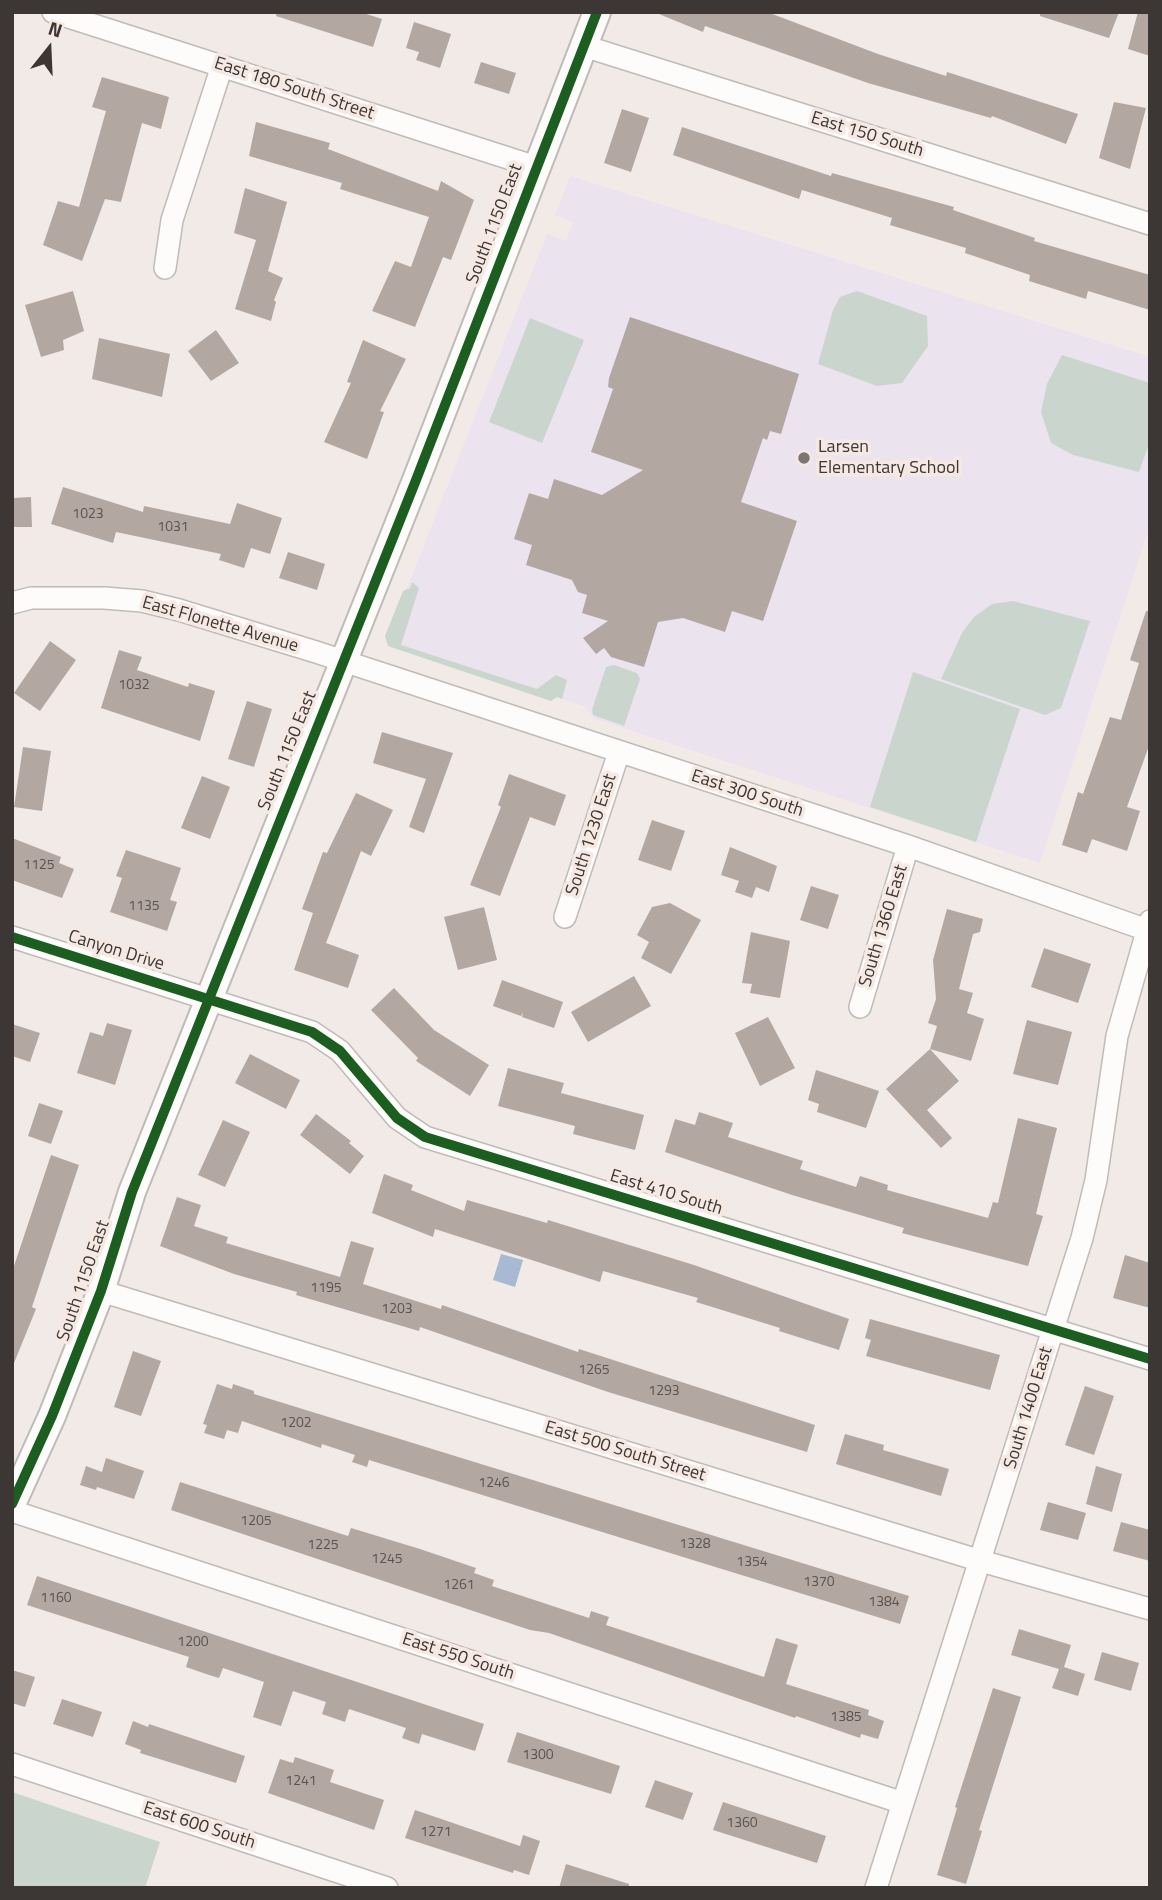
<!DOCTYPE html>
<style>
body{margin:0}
#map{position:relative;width:1162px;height:1900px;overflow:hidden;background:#f2eae7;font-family:"Titillium Web",sans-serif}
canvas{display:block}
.frame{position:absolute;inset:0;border:14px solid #3c3734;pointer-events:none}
.north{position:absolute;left:14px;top:14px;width:70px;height:70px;-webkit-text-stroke:5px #f6e9e3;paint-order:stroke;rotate:18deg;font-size:19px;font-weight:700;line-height:28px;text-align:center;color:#3c3734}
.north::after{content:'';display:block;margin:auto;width:24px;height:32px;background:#3c3734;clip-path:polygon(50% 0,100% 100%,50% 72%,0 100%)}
</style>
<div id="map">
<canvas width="1162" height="1900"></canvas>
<div class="frame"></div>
<div class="north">N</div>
</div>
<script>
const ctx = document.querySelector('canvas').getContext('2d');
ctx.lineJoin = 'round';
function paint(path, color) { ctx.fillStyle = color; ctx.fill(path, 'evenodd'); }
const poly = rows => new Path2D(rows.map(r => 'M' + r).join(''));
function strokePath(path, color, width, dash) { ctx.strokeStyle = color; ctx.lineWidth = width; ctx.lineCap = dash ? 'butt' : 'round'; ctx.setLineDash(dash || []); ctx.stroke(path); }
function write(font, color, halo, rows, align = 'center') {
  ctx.font = font + ' "Titillium Web",sans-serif'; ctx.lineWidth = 7; ctx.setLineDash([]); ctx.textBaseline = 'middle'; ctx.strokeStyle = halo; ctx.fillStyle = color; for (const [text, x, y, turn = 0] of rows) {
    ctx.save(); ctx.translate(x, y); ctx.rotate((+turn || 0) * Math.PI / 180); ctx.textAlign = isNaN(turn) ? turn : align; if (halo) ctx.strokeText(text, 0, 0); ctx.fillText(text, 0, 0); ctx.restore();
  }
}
const education = poly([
 [570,176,1150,357,1150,525,1040,863,629,730,593,718,584,706,557,697,551,701,388,646,385,636,408,586,547,234,566,241,573,222,555,215]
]);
const green = poly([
 [857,291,927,316,928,346,902,383,877,386,818,364,833,310,840,297],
 [530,318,584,340,542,443,489,422],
 [1062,355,1150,383,1150,441,1139,472,1073,455,1051,443,1041,412,1047,384],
 [412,582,419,588,401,645,537,689,556,675,567,680,562,699,557,697,551,701,388,646,385,636,403,591,410,588],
 [1013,601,1090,621,1061,708,1045,715,941,679,962,633,974,617,992,604],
 [614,665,637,673,640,679,624,726,593,715,592,710,606,667],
 [913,672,1020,709,976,842,870,807],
 [12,1792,160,1842,145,1888,12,1888]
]);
const water = poly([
 [501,1254,523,1260,515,1287,493,1280]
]);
const building = poly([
 [277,12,360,12,382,19,373,47,276,16],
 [654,12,767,12,878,54,946,76,947,72,1078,114,1066,144,992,116,991,118,868,83,705,26,703,32],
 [1040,12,1119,12,1109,38,1040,16],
 [1138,12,1150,12,1150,56,1128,49],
 [414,22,451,34,440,68,416,60,419,52,406,48],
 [481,62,516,73,509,94,474,83],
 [102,77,169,97,161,129,142,123,121,202,105,199,82,261,43,245,58,201,79,207,106,111,92,107],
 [1114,102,1146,108,1130,169,1099,158],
 [622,109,649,118,631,172,604,163],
 [256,122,330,143,328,149,438,191,441,181,474,200,451,260,443,257,415,327,372,311,395,261,411,267,429,217,340,189,342,183,249,156],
 [682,127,831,176,832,173,954,207,953,210,1035,238,1034,241,1150,275,1150,310,1088,291,1086,299,1029,281,1030,275,965,253,966,248,890,225,892,218,802,190,799,199,673,155],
 [245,188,287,202,268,271,283,278,274,300,276,302,271,321,235,309,256,240,234,233],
 [73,291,84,331,63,340,64,350,41,357,25,305],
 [630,317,799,374,781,434,770,431,767,440,763,438,741,502,797,521,763,621,732,611,725,632,683,618,658,622,644,667,611,657,604,648,596,654,583,638,608,621,582,613,587,595,578,592,572,580,526,565,532,545,514,539,529,493,548,499,554,479,602,495,643,470,591,452,613,389,608,387,609,378],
 [216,330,239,363,211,381,188,351],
 [99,338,170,354,162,397,92,379],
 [363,340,406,359,380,411,384,412,367,459,324,442,351,383,347,382],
 [63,487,143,512,144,506,230,524,237,503,282,518,270,554,251,548,244,568,219,560,221,554,116,532,113,543,51,524],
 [31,497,32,527,12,527,12,498],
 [288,552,325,564,317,590,279,578],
 [1146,611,1150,611,1150,743,1127,807,1140,811,1127,851,1092,839,1087,853,1062,845,1078,792,1083,794,1110,717,1121,720,1139,663,1130,660],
 [50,641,76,660,40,711,14,693],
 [119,650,142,657,137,670,188,687,189,683,215,691,200,741,101,708],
 [247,701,272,709,254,767,228,759],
 [382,732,453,753,424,833,409,827,426,779,373,763],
 [23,747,51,751,42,811,14,807],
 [509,774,566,795,555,826,530,817,500,896,470,885,501,807,498,805],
 [202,776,230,787,210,839,181,828],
 [356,793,393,810,371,856,361,851,326,943,359,955,348,988,294,970,313,913,302,909,323,852,327,853],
 [652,820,685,831,671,871,638,860],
 [12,838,61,857,59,863,74,869,62,898,12,880],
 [730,847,777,866,769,892,756,887,752,898,735,892,739,881,721,875],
 [126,850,181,868,170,900,177,902,167,931,110,912,122,878,116,876],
 [811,886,839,895,828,929,800,920],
 [670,903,701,920,671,974,641,958,649,942,637,935,652,907],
 [484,907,497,960,458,970,444,917],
 [947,909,983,919,980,932,973,934,959,989,973,993,967,1013,984,1019,971,1061,930,1049,937,1026,928,1023,936,999,933,960],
 [751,932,790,941,780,998,750,993,752,984,742,983],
 [1044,948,1091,964,1078,1003,1031,987],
 [634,976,651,1006,588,1042,571,1012],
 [502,980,563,1002,554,1028,522,1017,523,1012,521,1016,493,1006],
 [394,988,434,1030,489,1065,470,1096,416,1061,418,1058,371,1010],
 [768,1017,795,1068,760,1086,735,1033],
 [1027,1020,1072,1032,1058,1085,1013,1074],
 [107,1023,132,1030,115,1085,77,1073,90,1032,103,1036],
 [12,1024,40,1033,30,1062,12,1056],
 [930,1049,959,1081,927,1110,952,1138,941,1148,886,1089],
 [250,1054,300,1080,286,1109,235,1083],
 [508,1068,564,1083,561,1093,644,1115,635,1150,573,1134,575,1126,498,1106],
 [816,1070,879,1091,866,1128,817,1112,819,1104,808,1100],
 [39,1103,63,1111,51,1144,28,1136],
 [699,1112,733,1123,728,1137,803,1161,800,1169,856,1187,860,1176,888,1185,887,1190,988,1218,993,1202,998,1203,1018,1118,1057,1128,1036,1214,1043,1216,1028,1266,902,1233,904,1228,792,1195,665,1152,675,1119,695,1125],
 [316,1114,351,1141,349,1143,364,1156,350,1174,300,1135],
 [223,1120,250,1132,225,1187,198,1175],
 [51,1155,79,1165,32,1307,36,1309,12,1368,12,1272],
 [384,1174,413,1185,411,1190,464,1211,467,1200,547,1223,548,1220,694,1265,849,1319,839,1350,779,1331,780,1328,696,1302,698,1298,603,1271,600,1282,435,1229,433,1237,372,1213],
 [177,1197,201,1205,194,1226,228,1237,226,1243,340,1277,351,1241,374,1248,363,1284,441,1309,442,1305,578,1352,579,1349,815,1425,807,1452,608,1392,420,1327,419,1331,296,1295,297,1292,234,1274,160,1246],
 [1125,1255,1150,1263,1150,1308,1113,1298],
 [870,1319,1000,1355,990,1390,866,1356,871,1340,865,1338],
 [133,1351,161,1361,141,1416,114,1407],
 [217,1384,232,1389,233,1384,254,1391,254,1394,909,1596,900,1624,369,1460,367,1467,352,1462,355,1455,322,1444,321,1448,242,1421,238,1433,227,1430,224,1439,204,1433,207,1425,203,1424],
 [1085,1386,1114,1396,1094,1455,1065,1445],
 [845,1434,884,1445,883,1450,949,1469,941,1496,836,1464],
 [106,1458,144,1471,134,1499,97,1487,96,1490,80,1485,86,1466,102,1472],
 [1096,1466,1122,1474,1112,1512,1086,1504],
 [180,1482,348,1536,351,1528,420,1549,476,1568,474,1573,494,1580,492,1586,589,1618,591,1611,609,1617,606,1625,764,1677,776,1638,798,1645,786,1684,869,1710,868,1715,884,1721,878,1739,861,1734,860,1738,796,1716,795,1718,549,1633,530,1630,171,1510],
 [1048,1502,1086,1513,1078,1540,1040,1530],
 [1121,1522,1150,1530,1150,1561,1113,1551],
 [37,1576,484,1724,475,1751,422,1734,419,1744,402,1738,406,1728,349,1709,345,1722,322,1714,326,1702,293,1691,281,1726,253,1717,264,1682,223,1668,219,1678,209,1675,186,1667,189,1657,27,1605],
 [1019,1629,1071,1645,1064,1667,1085,1674,1078,1696,1052,1688,1059,1669,1011,1655],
 [1102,1652,1139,1663,1131,1691,1094,1680],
 [12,1670,35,1677,25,1707,12,1703],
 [993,1688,1021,1697,979,1830,982,1831,966,1884,937,1875,957,1808,955,1807],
 [62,1699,102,1712,93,1737,53,1724],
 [133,1721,148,1727,149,1724,245,1756,236,1783,140,1753,141,1750,125,1744],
 [517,1732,620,1766,611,1794,507,1762],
 [295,1757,334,1770,330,1782,384,1800,374,1830,268,1793,280,1759,293,1763],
 [655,1780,693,1793,683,1820,645,1807],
 [723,1802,826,1836,817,1863,713,1830],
 [415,1810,520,1846,523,1835,540,1841,529,1875,514,1870,513,1873,405,1838],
 [566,1864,629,1884,629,1888,559,1888]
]);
const minor = poly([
 [53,12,536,167],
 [584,46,1150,224],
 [165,268,172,220,222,66],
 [12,603,31,598,104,598,142,601,179,610,316,652,908,846,1150,931],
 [565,917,619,752],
 [12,937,312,1032,340,1051,397,1118,425,1137,1150,1359],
 [860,1007,908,846],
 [101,1291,981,1561,1150,1609],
 [12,1511,903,1803],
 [12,1764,387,1888],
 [876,1888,1082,1238,1096,1180,1117,1036,1150,921]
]);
const tertiary = poly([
 [12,1504,52,1416,101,1291,132,1192,416,480,597,12]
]);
const cycleway = poly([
 [12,937,312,1032,340,1051,397,1118,425,1137,1150,1359],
 [12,1504,52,1416,101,1291,132,1192,416,480,597,12]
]);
const markers = [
 [804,458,7,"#7c7673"]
];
const numberNames = [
 ["1023",88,515],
 ["1031",173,528],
 ["1032",134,686],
 ["1125",39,866],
 ["1135",144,907],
 ["1195",326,1289],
 ["1203",397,1310],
 ["1265",594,1371],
 ["1293",664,1392],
 ["1202",296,1424],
 ["1246",494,1484],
 ["1205",256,1522],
 ["1328",695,1545],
 ["1225",323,1546],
 ["1245",387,1560],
 ["1354",752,1563],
 ["1370",819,1583],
 ["1261",459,1586],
 ["1160",56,1599],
 ["1384",884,1603],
 ["1200",193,1643],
 ["1385",846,1718],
 ["1300",538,1756],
 ["1241",301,1782],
 ["1360",742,1824],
 ["1271",436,1833]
];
const streetNames = [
 ["East 180 South Street",294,89,18],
 ["East 150 South",867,135,17],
 ["South 1150 East",495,224,-69],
 ["East Flonette Avenue",220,625,16],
 ["South 1150 East",288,751,-68],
 ["East 300 South",747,794,18],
 ["South 1230 East",592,835,-72],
 ["South 1360 East",884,926,-73],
 ["Canyon Drive",116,951,17],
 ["East 410 South",666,1193,17],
 ["South 1150 East",84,1281,-71],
 ["South 1400 East",1029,1408,-73],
 ["East 500 South Street",625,1452,17],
 ["East 550 South",458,1657,18],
 ["East 600 South",199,1826,18]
];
const poiNames = [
 ["Larsen",818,448],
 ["Elementary School",818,469]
];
paint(education, '#ebe3ee');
paint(green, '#cad6cd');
paint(water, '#a8bad1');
paint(building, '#b3a7a2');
strokePath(minor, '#c0bbb8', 24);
strokePath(tertiary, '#c0bbb8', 30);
strokePath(minor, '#fdfcfb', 21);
strokePath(tertiary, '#fdfcfb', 26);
strokePath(cycleway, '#1b5e20', 10);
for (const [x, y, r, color] of markers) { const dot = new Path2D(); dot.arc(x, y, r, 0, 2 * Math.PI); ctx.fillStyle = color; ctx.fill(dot); strokePath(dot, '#f6e9e3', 2.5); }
write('14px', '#5a5350', null, numberNames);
write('18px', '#3c3734', '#f6e9e3', streetNames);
write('18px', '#3c3734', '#f6e9e3', poiNames, 'left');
</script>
